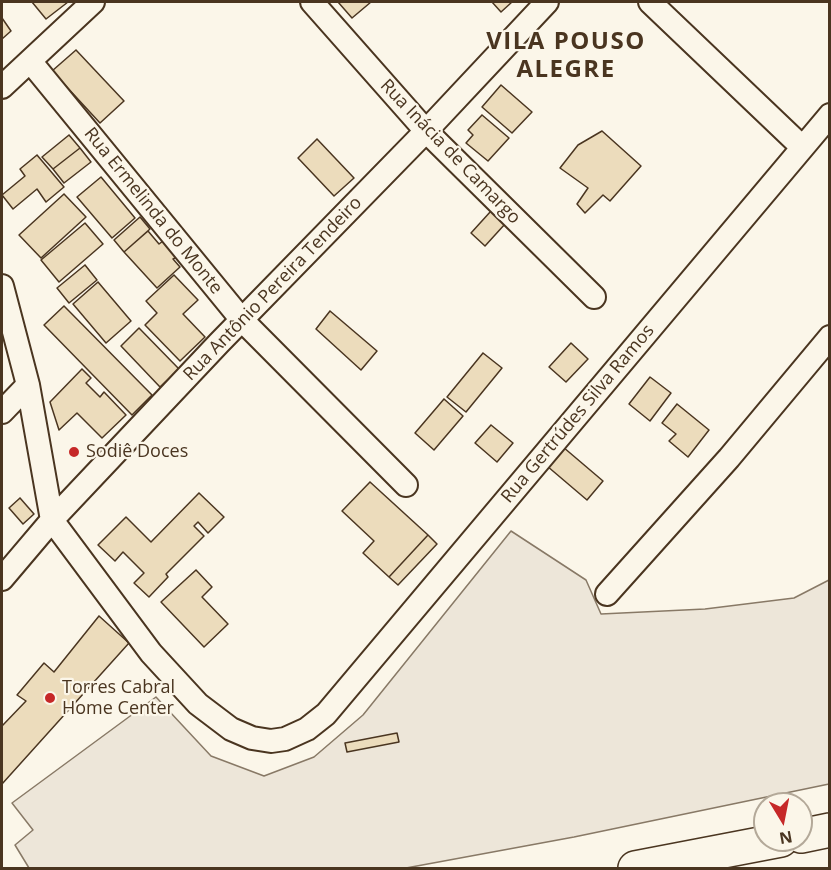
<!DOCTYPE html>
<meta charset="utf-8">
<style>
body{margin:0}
#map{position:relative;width:831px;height:870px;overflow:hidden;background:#fbf6e9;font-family:"Open Sans",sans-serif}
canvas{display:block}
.frame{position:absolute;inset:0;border:3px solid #4a3520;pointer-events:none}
.north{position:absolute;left:753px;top:792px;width:60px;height:60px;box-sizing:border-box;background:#fbf6e9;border:2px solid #b4a999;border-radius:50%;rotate:170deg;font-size:16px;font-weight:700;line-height:24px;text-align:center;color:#4a3520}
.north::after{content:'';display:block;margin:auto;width:21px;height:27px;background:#c62828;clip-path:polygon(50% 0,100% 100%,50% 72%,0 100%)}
</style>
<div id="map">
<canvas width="831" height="870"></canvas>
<div class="frame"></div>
<div class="north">N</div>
</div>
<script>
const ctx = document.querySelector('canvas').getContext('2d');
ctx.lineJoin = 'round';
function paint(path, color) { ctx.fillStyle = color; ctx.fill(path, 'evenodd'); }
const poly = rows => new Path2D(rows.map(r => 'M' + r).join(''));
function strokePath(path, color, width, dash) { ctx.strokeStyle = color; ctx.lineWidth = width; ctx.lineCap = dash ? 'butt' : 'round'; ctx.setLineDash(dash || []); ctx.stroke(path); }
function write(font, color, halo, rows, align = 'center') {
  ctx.font = font + ' "Open Sans",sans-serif'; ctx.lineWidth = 4.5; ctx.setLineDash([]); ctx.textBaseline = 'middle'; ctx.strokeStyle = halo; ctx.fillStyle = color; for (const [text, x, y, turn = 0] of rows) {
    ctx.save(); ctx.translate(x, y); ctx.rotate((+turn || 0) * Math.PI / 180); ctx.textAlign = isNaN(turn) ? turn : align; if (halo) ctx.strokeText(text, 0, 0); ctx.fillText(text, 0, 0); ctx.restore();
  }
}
const green = poly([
 [511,531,586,580,601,614,705,609,794,598,829,580,829,784,574,837,406,868,29,868,15,845,33,830,12,803,156,697,211,756,264,776,314,757,363,715,511,531]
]);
const building = poly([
 [32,2,68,2,46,19,32,2],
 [338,2,371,2,352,18,338,2],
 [492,2,512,2,501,12,492,2],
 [2,18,11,31,2,39,2,18],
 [76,50,124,101,100,123,52,71,76,50],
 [501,85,532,112,512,133,482,107,501,85],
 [482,115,509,138,488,161,466,143,473,135,468,130,482,115],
 [602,131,641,166,610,201,603,195,585,213,577,204,588,188,560,168,578,145,602,131],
 [69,135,80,148,53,169,42,157,69,135],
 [317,139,354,178,334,196,298,158,317,139],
 [80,148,91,162,64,183,53,169,80,148],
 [37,155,64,187,46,202,37,189,13,209,2,195,25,176,20,169,37,155],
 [101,177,135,218,112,238,77,197,101,177],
 [64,194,86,217,41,258,19,235,64,194],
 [491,211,505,224,485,246,471,233,491,211],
 [140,217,150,229,124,252,114,240,140,217],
 [85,223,103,244,59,282,41,260,85,223],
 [148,231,159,244,163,241,177,257,173,259,180,267,157,288,124,252,148,231],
 [85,265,97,280,69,303,57,288,85,265],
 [174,275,198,300,183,314,205,337,180,361,145,325,157,313,146,301,174,275],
 [98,282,131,321,106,343,73,304,98,282],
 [64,306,152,395,132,415,44,325,64,306],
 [330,311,377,351,361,370,316,329,330,311],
 [139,328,179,369,160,387,121,346,139,328],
 [571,343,588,359,566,382,549,367,571,343],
 [483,353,502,368,466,412,447,397,483,353],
 [82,369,91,378,86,383,100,397,104,392,126,415,102,438,77,413,59,430,50,402,82,369],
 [650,377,671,393,650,421,629,404,650,377],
 [444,399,463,416,434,450,415,433,444,399],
 [677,404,709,430,688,457,669,441,676,434,662,423,677,404],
 [491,425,513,443,497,462,475,443,491,425],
 [563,447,603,481,587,500,547,466,563,447],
 [370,482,428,535,389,577,363,553,374,541,342,511,370,482],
 [199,493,224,517,208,533,198,522,194,526,204,536,166,574,168,577,149,597,134,583,144,573,123,552,115,561,98,545,126,517,151,542,199,493],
 [20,498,34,514,23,524,9,508,20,498],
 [428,535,437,544,398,585,389,577,428,535],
 [196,570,212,587,202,597,228,624,204,647,161,602,196,570],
 [99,616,129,643,2,784,2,726,26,701,17,695,44,663,54,672,99,616],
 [397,733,399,742,347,752,345,743,397,733]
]);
const street = poly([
 [312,2,426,131,594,297],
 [650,2,802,147],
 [30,61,242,320,406,485],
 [2,87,93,2],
 [2,286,28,385,52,520,151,653,198,704,231,729,252,738,271,741,285,739,307,729,326,714,830,115],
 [2,412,28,385],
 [2,579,52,520,219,343,426,131,547,2],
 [607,594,729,458,830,337]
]);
const highway = poly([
 [801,836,830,830],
 [635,868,781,840]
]);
const markers = [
 [74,452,6,"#c62828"],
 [50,698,6,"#c62828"]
];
const streetNames = [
 ["Rua Inácia de Camargo",450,152,46],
 ["Rua Ermelinda do Monte",153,211,51],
 ["Rua Antônio Pereira Tendeiro",273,289,-46],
 ["Rua Gertrúdes Silva Ramos",578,414,-50]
];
const poiNames = [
 ["Sodiê Doces",86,452],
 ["Torres Cabral",62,688],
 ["Home Center",62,709]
];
const districtNames = [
 ["VILA POUSO",566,42],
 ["ALEGRE",566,70]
];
paint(green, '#ede6d9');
strokePath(green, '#887966', 1.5);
paint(building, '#ecdcbc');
strokePath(building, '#4a3520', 1.5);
strokePath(street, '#4a3520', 26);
strokePath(highway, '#4a3520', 36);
strokePath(street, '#fbf6e9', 22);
strokePath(highway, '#fbf6e9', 33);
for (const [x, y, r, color] of markers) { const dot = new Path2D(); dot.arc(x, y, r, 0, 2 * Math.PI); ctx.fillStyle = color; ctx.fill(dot); strokePath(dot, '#fbf6e9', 2); }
write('18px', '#4a3520', '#fbf6e9', streetNames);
write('18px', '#4a3520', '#fbf6e9', poiNames, 'left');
ctx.letterSpacing = '1.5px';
write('bold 24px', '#4a3520', '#fbf6e9', districtNames);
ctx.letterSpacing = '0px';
</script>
